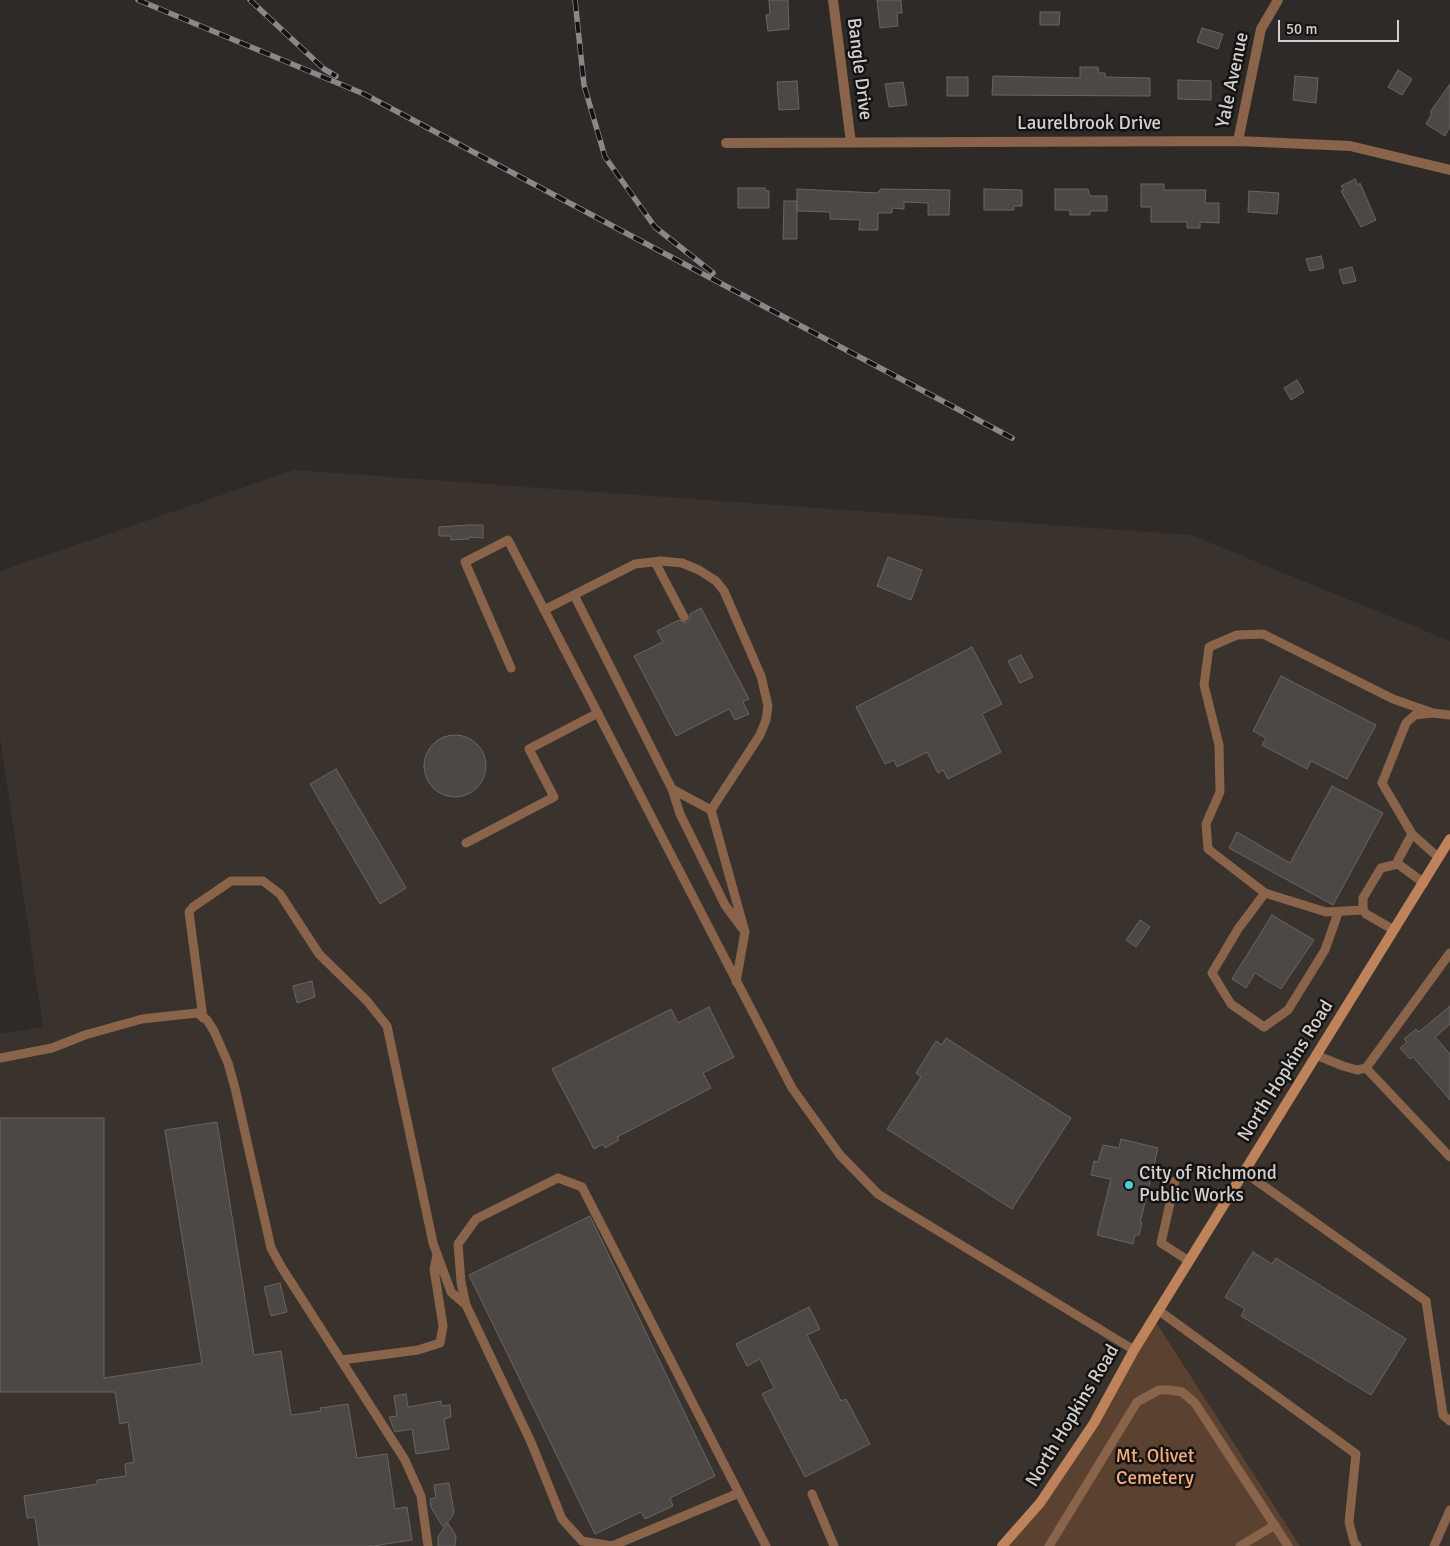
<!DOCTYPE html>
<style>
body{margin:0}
#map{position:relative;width:1450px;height:1546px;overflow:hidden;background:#2d2a28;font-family:Signika,sans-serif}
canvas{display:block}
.scale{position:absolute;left:1278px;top:20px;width:121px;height:22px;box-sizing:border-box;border:2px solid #d3d1d0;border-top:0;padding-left:6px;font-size:15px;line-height:18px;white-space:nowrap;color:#d3d1d0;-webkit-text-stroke:4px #141312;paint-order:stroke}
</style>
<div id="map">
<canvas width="1450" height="1546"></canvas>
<div class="scale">50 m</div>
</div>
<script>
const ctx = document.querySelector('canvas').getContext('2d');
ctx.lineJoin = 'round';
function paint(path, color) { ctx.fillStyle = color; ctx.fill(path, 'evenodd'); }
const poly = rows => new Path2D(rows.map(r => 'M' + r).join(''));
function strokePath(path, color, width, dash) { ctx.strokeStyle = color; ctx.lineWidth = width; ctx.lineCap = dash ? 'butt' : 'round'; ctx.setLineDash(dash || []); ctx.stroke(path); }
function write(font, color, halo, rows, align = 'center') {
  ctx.font = font + ' Signika,sans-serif'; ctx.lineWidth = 5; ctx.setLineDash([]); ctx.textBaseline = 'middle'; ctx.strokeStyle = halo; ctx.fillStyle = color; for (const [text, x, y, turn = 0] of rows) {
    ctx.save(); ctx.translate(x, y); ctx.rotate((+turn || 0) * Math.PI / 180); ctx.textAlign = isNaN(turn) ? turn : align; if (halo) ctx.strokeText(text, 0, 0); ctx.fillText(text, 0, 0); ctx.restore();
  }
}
const built = poly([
 [294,470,1191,535,1450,641,1450,1546,1300,1546,1154,1319,1081,1437,1039,1497,997,1546,0,1546,0,1034,43,1027,0,738,0,571]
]);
const green = poly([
 [1154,1319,1300,1546,997,1546,1039,1497,1081,1437]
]);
const building = poly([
 [769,0,788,0,789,29,768,31,766,15,770,14,769,0],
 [877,0,901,0,902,13,897,13,898,26,880,28,877,0],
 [1040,12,1060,12,1059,25,1040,25,1040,12],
 [1202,28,1223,34,1218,49,1197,42,1202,28],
 [1080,67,1098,67,1099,73,1105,73,1105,77,1150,78,1150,96,992,95,993,76,1080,78,1080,67],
 [1398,70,1412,79,1402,95,1388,87,1398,70],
 [1295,76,1318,78,1316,103,1293,100,1295,76],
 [947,77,968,77,968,96,947,96,947,77],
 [1178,80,1211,81,1211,100,1178,99,1178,80],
 [797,81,799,109,779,110,777,82,797,81],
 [903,82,907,105,889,107,885,84,903,82],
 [1450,84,1450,127,1445,136,1426,124,1432,113,1430,112,1450,84],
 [1355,179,1358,185,1360,183,1376,220,1361,227,1341,191,1344,190,1341,186,1355,179],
 [1141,184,1164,184,1164,190,1206,190,1205,203,1219,203,1219,223,1200,222,1200,228,1187,228,1187,222,1151,222,1151,207,1141,207,1141,184],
 [738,188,765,188,765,190,769,191,769,208,738,208,738,188],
 [797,189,877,193,881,189,950,190,949,215,928,215,928,203,904,202,904,209,892,208,892,213,878,213,878,230,859,230,860,220,830,219,830,212,797,211,797,189],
 [984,189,1022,190,1022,206,1014,206,1014,210,984,210,984,189],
 [1055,189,1088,189,1090,196,1107,196,1107,211,1090,211,1090,215,1070,215,1070,210,1055,210,1055,189],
 [1249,191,1279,193,1277,214,1248,212,1249,191],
 [784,201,797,201,797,239,783,239,784,201],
 [1321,256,1324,268,1310,271,1306,259,1321,256],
 [1352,267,1356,281,1343,284,1339,270,1352,267],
 [1297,380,1304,392,1291,400,1284,388,1297,380],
 [469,525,483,525,483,538,469,537,469,539,451,540,451,536,439,536,439,527,469,525],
 [888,557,922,570,911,600,877,586,888,557],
 [701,608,749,699,743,702,749,714,735,720,729,709,676,736,634,656,663,642,657,631,679,620,686,623,689,620,690,614,701,608],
 [972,647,1002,704,982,714,1001,752,948,779,943,770,938,773,927,752,897,767,894,760,885,764,856,707,972,647],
 [1021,655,1033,677,1020,683,1008,661,1021,655],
 [1281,676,1376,725,1347,779,1311,761,1307,769,1262,745,1266,738,1253,731,1281,676],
 '424 766a31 31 0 1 1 62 0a31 31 0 1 1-62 0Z',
 [336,769,406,888,380,904,310,784,336,769],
 [1332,786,1383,813,1333,905,1229,848,1237,832,1290,863,1332,786],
 [1272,915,1314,940,1281,989,1255,973,1246,988,1232,979,1272,915],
 [1140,920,1150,927,1136,947,1126,940,1140,920],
 [312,981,315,997,297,1003,293,986,312,981],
 [1450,1006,1450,1024,1435,1037,1450,1054,1450,1100,1413,1057,1410,1059,1400,1048,1407,1042,1404,1039,1416,1029,1419,1032,1450,1006],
 [709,1007,734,1057,703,1073,711,1088,617,1137,619,1140,605,1148,603,1144,594,1149,552,1069,671,1009,678,1023,709,1007],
 [946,1038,1071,1118,1012,1209,887,1129,921,1077,916,1073,936,1041,942,1045,946,1038],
 [0,1118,104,1118,104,1378,202,1363,165,1130,217,1122,254,1355,281,1351,291,1415,321,1411,320,1408,348,1404,357,1458,387,1454,395,1509,407,1507,412,1540,373,1546,39,1546,35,1517,27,1518,24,1496,97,1484,97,1480,126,1476,125,1464,134,1462,128,1422,120,1424,115,1392,0,1392,0,1118],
 [1121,1139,1158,1148,1140,1223,1142,1223,1139,1235,1135,1235,1133,1244,1097,1235,1111,1179,1091,1175,1094,1161,1098,1162,1103,1145,1119,1148,1121,1139],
 [590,1216,715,1476,670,1498,673,1506,645,1519,641,1512,595,1534,469,1275,590,1216],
 [1253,1252,1272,1264,1276,1258,1406,1339,1371,1395,1241,1316,1245,1309,1225,1297,1253,1252],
 [280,1283,287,1312,271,1316,264,1287,280,1283],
 [809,1307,820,1329,807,1335,841,1401,846,1399,870,1444,805,1477,762,1394,774,1388,760,1359,747,1366,736,1344,809,1307],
 [406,1394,408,1407,441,1401,442,1406,450,1405,451,1417,444,1419,449,1449,416,1454,412,1429,395,1432,389,1417,397,1416,394,1396,406,1394],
 [449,1483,454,1512,452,1517,443,1527,431,1507,430,1499,436,1498,434,1485,449,1483],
 [448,1523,456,1536,455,1546,438,1546,438,1536,448,1523]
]);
const lane = poly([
 [655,562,684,617],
 [574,595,672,789,680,814,725,905,745,932],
 [544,610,635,564,661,561,682,563,699,570,716,581,724,591,761,676,768,706,766,720,760,735,711,810],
 [511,668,465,562,508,540,792,1088,840,1155,878,1194,902,1209,1134,1350],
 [672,789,711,810,745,932,736,982],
 [1412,834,1398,860,1398,864,1424,883],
 [466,843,554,797,529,749,598,713],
 [1439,858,1412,834,1382,783,1406,723,1415,715,1433,713,1450,715],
 [1265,893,1238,929,1212,973,1231,1004,1264,1027,1288,1010,1325,950,1338,913],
 [1363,910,1326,912,1265,893,1208,849,1206,824,1220,792,1219,745,1204,685,1209,647,1237,635,1263,634,1393,699,1433,713],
 [1394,930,1366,914,1363,910,1363,898,1381,868,1398,864],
 [203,1018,189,912,193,907,231,881,263,881,280,894,319,954,367,1001,387,1026,433,1243,451,1292,466,1305,531,1442,562,1519,582,1541,612,1546,739,1493],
 [1316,1055,1343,1066,1357,1070,1366,1068,1450,953],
 [0,1058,52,1048,85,1035,142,1019,197,1013,207,1020,214,1031,228,1063,235,1088,271,1248,282,1268,405,1460,421,1496,428,1546],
 [1366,1068,1450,1157],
 [1244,1172,1426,1301,1443,1415,1450,1421],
 [1175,1181,1161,1243,1189,1261],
 [466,1305,461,1282,458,1244,476,1219,558,1178,582,1187,766,1546],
 [1158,1310,1356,1454,1349,1522,1354,1542,1357,1546],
 [342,1360,418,1350,440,1343,443,1326,434,1269,437,1255],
 [812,1494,834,1546],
 [1049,1546,1137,1402,1159,1390,1169,1390,1182,1392,1195,1403,1288,1546],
 [1240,1546,1275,1525],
 [1434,1546,1450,1510]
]);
const street = poly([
 [833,0,851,143],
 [1238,141,1261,29,1278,0],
 [726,143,1238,141,1350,146,1450,170]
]);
const secondary = poly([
 [1002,1546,1040,1503,1094,1423,1134,1350,1450,839]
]);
const rail = poly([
 [138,0,364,94,1012,438],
 [250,0,324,69,336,76],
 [575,0,584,85,605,157,655,227,713,273]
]);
const markers = [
 [1129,1185,5,"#52cbd8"]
];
const streetNames = [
 ["Bangle Drive",859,69,83],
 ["Yale Avenue",1233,80,-78],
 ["Laurelbrook Drive",1089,124],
 ["North Hopkins Road",1286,1071,-58],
 ["North Hopkins Road",1073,1416,-59]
];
const poiNames = [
 ["City of Richmond",1139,1174],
 ["Public Works",1139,1196]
];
const parkNames = [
 ["Mt. Olivet",1155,1457],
 ["Cemetery",1155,1479]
];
paint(built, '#3a322d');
paint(green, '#5b412f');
paint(building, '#4b4846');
strokePath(building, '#686563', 1);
strokePath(lane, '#89634a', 9);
strokePath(street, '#89634a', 10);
strokePath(secondary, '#be835a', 10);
strokePath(rail, '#8b8887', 5.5);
strokePath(rail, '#141312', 4, [11]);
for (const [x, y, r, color] of markers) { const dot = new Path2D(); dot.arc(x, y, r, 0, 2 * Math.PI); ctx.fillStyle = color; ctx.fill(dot); strokePath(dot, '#141312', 2); }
write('19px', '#d3d1d0', '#141312', streetNames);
write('19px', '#d3d1d0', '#141312', poiNames, 'left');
write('19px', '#f6ae7d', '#141312', parkNames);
</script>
